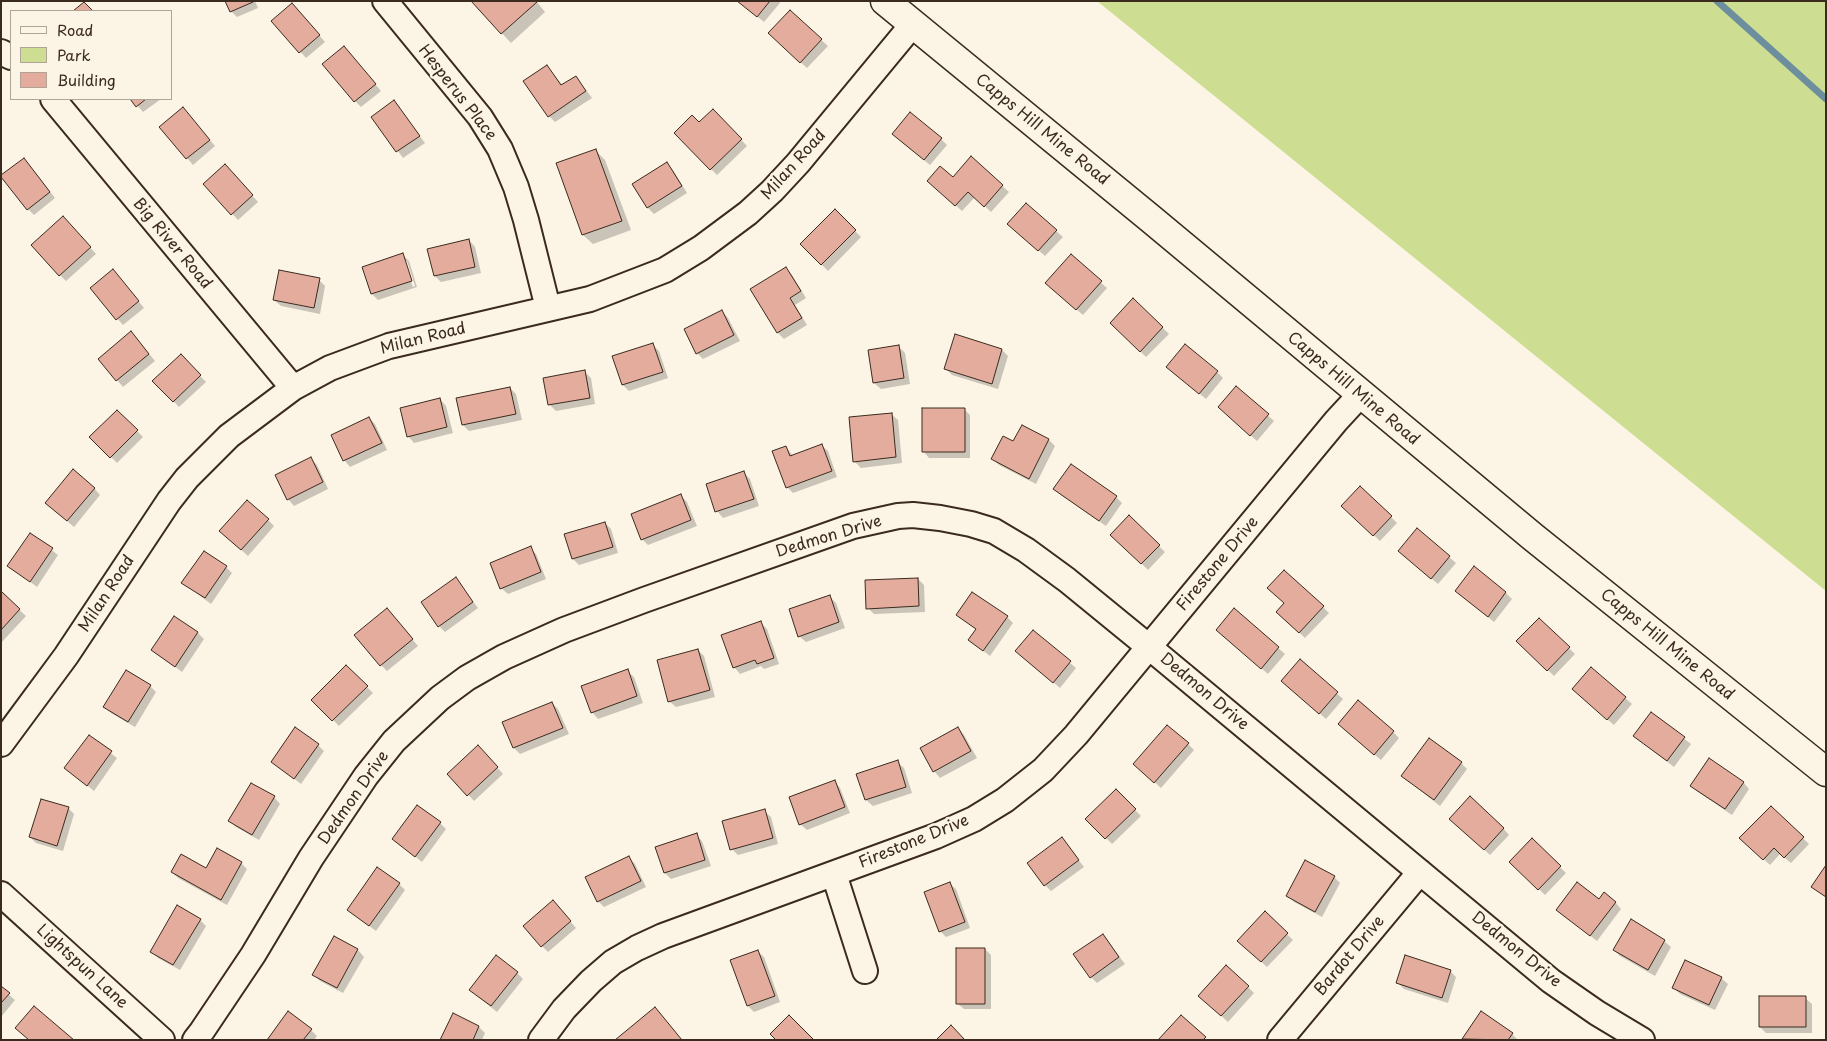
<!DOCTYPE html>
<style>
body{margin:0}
#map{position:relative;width:1827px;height:1041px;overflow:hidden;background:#fcf5e5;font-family:"Playpen Sans",sans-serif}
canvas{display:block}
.frame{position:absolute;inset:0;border:2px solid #3b2a1e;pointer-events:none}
.legend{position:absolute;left:10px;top:10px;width:162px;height:90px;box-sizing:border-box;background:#fcf5e5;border:1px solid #afa495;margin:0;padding:6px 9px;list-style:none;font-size:15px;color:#3b2a1e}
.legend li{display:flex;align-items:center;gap:10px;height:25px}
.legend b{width:25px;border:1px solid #afa495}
</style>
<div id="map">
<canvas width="1827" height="1041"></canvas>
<div class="frame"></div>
<ul class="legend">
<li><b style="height:6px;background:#fcf5e5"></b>Road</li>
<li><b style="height:14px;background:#cdde92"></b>Park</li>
<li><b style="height:14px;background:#e4ac9c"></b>Building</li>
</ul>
</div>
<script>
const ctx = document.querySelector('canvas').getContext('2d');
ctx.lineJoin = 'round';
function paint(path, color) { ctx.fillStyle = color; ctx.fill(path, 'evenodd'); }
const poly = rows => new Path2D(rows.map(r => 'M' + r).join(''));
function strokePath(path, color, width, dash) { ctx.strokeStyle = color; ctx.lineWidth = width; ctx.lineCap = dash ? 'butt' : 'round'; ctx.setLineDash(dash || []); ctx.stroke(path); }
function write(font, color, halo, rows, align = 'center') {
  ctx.font = font + ' "Playpen Sans",sans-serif'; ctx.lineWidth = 5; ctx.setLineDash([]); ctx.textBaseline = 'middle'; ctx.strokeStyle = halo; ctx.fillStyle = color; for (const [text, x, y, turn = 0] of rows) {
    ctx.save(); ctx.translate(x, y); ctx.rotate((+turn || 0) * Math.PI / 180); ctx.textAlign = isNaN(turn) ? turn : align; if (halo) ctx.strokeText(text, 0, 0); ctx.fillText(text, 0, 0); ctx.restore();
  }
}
const green = poly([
 [1097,1,1826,1,1826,591]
]);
const shadow = poly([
 [226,1,255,1,258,8,237,17,231,11],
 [472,1,536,1,545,12,511,43],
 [738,1,779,1,780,3,764,22],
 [298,11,325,42,306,58,273,21],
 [790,12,828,46,807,68,776,40],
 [344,47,381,91,361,107,355,101],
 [547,66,563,86,576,77,592,98,555,122,549,116],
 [132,99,161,99,143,112],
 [394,102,425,143,403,158,373,117],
 [183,109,215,146,193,165,161,127],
 [713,110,747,146,717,175,675,133,699,124],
 [941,139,947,145,930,165,899,140],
 [595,150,605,160,631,230,593,244,583,235,558,164],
 [971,158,1009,192,991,212,975,197,962,211,935,187,953,179],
 [667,164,673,170,687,193,654,214,648,208,633,184],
 [30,166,55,198,34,215,28,209],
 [231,172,258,202,238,220,205,184],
 [835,211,861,237,828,271,801,244],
 [69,224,96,254,66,281,60,275],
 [1015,230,1056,231,1063,237,1045,256],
 [469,240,475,247,481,273,441,282,435,276,429,250],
 [403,255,409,261,417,287,378,300,372,294],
 [404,261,407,261,415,286,413,287],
 [1071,256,1107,288,1083,315,1053,289],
 [786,268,792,275,806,298,795,305,807,325,784,339,778,333,752,289],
 [119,277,144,308,123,325,91,289],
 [319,280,325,286,320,314,281,306,274,300],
 [1134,300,1169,334,1146,357,1111,323],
 [722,311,728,318,740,341,703,359,697,353],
 [137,339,155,361,123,387,99,359],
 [653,345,659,351,668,378,629,391,623,385,614,357],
 [899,347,905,353,910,384,881,389,874,383],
 [1002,350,1008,356,998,389,952,375,946,369],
 [181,356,206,382,179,407,154,381],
 [584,371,591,378,595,404,556,411,550,405,545,379],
 [1217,372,1223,378,1206,399,1174,373],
 [510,388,516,394,522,420,469,431,463,425],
 [1236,388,1274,421,1257,441,1225,413],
 [440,399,446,406,453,433,414,443,408,436],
 [964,409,970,415,970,458,929,458,923,451],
 [117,411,143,437,117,463,91,437],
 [891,414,898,420,902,463,861,468,854,461],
 [369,418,375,424,387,450,350,467,344,460],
 [1022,427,1049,440,1055,446,1036,484,999,465,992,459,1014,442],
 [821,445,828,451,837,477,793,493,787,487,786,447,793,456],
 [311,459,317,465,328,489,294,506,288,499,276,476],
 [744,473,750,479,759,506,723,518,717,511],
 [94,488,100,495,74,527,53,509],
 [1055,489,1116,497,1122,503,1106,526,1061,495],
 [681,496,687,502,697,526,648,545,642,539],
 [1349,512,1391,517,1397,523,1380,541],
 [1129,517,1165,552,1148,570,1112,535],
 [268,520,274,526,248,556,227,537],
 [605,523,611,529,618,553,579,565,573,559],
 [1417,530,1456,563,1438,584,1406,557],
 [31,534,58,555,37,587,9,566],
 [530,548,536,554,546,579,508,594,501,588],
 [226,567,232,573,211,604,183,583],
 [456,579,478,608,445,632,439,626],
 [918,579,924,585,925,612,874,614,868,608],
 [1456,591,1506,593,1512,599,1494,622],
 [1,593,26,616,1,643],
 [829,596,836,603,845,628,806,642,799,636],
 [1286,604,1323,607,1329,613,1305,638,1284,618],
 [1234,610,1285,654,1268,674,1224,636],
 [957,615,1007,617,1013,623,990,656,969,640,977,630],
 [393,616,418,646,387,671,381,665],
 [175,617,198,633,204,639,182,672,153,650],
 [1539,619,1575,654,1554,676,1518,641],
 [761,623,767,629,779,664,764,669,761,666,740,674,734,667],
 [1033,632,1076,668,1060,688,1023,657],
 [698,650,704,656,715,697,676,707,669,701],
 [1301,661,1343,699,1326,719,1289,687],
 [346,667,373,693,339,726,313,700],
 [1591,668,1632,704,1614,725,1579,695],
 [627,671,634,677,643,703,598,719,592,712],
 [150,686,156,692,135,727,111,713,105,707],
 [552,703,558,709,569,734,520,754,514,748,504,723],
 [1651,713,1691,744,1674,767,1634,736],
 [958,728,964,735,977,758,940,778,934,771,922,748],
 [1345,730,1393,732,1399,738,1381,760],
 [89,736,117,758,94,791,66,768],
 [1188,744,1194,750,1161,788,1141,770],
 [318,745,324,751,301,784,272,762],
 [484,753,503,774,474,801,449,774],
 [897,762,904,768,912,793,873,806,866,800,858,775],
 [1461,763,1467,769,1440,806,1402,776],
 [834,781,840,788,850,813,807,830,800,824],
 [1743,782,1749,789,1732,815,1698,792,1692,786],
 [1116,791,1141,816,1112,844,1087,819],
 [274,797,280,804,259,840,236,827,230,821],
 [1771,807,1809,844,1791,863,1780,854,1770,865,1741,838],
 [68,808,74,814,63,851,36,843,30,837],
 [764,811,771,817,778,844,738,855,732,849],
 [440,823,446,829,422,862,393,839],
 [1457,825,1503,828,1509,835,1490,855],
 [696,835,702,841,711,866,671,879,665,873],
 [1062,839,1084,867,1051,891,1045,885],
 [1532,840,1566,873,1545,895,1511,862],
 [628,857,635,864,646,887,604,907,598,901],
 [241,863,247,869,227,905,178,878,172,872,206,869],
 [1334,877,1340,883,1322,917,1294,902,1287,895],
 [949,883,956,889,970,928,946,937,940,931],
 [399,884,405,890,376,931,348,910],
 [1615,902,1621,909,1597,941,1557,910],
 [559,908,576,928,548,952,542,946],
 [1265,913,1293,940,1267,967,1245,947],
 [200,920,206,926,180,970,158,958,152,952],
 [1103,935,1125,964,1097,983,1091,977],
 [334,938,358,950,364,957,343,993,320,981,314,975],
 [1664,941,1671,947,1655,976,1620,956,1614,950],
 [985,949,991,955,991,1009,964,1009,957,1003],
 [757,951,764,957,780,1002,754,1012,748,1006,731,961],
 [1450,971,1456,977,1448,1003,1404,989,1398,983],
 [517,973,523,979,497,1012,477,996],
 [1721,978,1728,984,1715,1010,1680,994,1673,987],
 [1248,987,1254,993,1228,1022,1206,1002],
 [1,988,15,1000,1,1017],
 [1805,998,1812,1004,1812,1033,1766,1033,1760,1027],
 [1482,1013,1512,1034,1518,1040,1465,1040,1464,1039],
 [454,1015,479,1027,485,1033,482,1040,442,1040],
 [311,1030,317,1036,314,1040,268,1040]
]);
const stream = poly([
 [1717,1,1826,99]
]);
const building = poly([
 [225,1,252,1,253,2,230,12,225,1],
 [471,1,537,1,537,2,501,34,471,1],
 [737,1,770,1,757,17,737,1],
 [84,2,93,11,73,11,84,2],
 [292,3,320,35,299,53,271,21,292,3],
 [790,10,822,39,800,63,768,33,790,10],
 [344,46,376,84,354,102,322,64,344,46],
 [547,65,561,85,576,76,586,91,548,117,523,81,547,65],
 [130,99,146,99,136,107,130,99],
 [394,100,420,136,396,152,371,117,394,100],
 [183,107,210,140,186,159,159,127,183,107],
 [713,109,742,139,710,170,674,133,692,115,699,122,713,109],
 [910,112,942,138,924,160,892,134,910,112],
 [596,149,622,221,582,235,556,163,596,149],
 [971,156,1003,185,984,207,968,192,955,206,927,181,940,166,953,177,971,156],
 [24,158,50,192,27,210,1,177,1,175,24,158],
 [667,162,682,186,647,208,632,184,667,162],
 [225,164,253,195,231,215,203,184,225,164],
 [1026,203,1057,230,1038,251,1007,224,1026,203],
 [835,209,856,230,821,265,800,244,835,209],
 [63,216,91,247,59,276,31,245,63,216],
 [469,239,475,267,434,276,427,249,469,239],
 [403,253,412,281,371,294,362,267,403,253],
 [1071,254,1102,281,1076,310,1045,283,1071,254],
 [786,267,801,291,790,298,802,318,777,333,750,289,786,267],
 [113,269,139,301,116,320,90,288,113,269],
 [279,270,320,278,314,308,273,300,279,270],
 [1133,298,1163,327,1140,352,1110,323,1133,298],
 [722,310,734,335,696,354,684,329,722,310],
 [131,331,149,354,116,381,98,359,131,331],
 [955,334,1002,349,992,384,944,369,955,334],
 [653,343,663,372,622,385,612,356,653,343],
 [1185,344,1218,371,1199,394,1166,367,1185,344],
 [899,345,904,378,873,383,868,350,899,345],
 [181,354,201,375,173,402,152,381,181,354],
 [585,370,590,398,548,405,543,378,585,370],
 [1236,386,1269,414,1250,436,1218,407,1236,386],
 [510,387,516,414,462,425,456,398,510,387],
 [440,398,447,427,407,437,400,408,440,398],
 [922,408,965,408,965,452,922,452,922,408],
 [117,410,138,430,110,458,89,437,117,410],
 [892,413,896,457,853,462,849,417,892,413],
 [369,417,382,443,343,461,331,435,369,417],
 [1022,425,1049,439,1029,479,991,459,1003,436,1013,441,1022,425],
 [822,444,832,471,786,488,772,451,786,446,790,456,822,444],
 [311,457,323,482,287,500,275,475,311,457],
 [1071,464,1117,496,1099,521,1053,489,1071,464],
 [73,469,95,488,67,521,45,503,73,469],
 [744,471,754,499,715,512,706,484,744,471],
 [1360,486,1392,516,1373,536,1341,506,1360,486],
 [681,494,691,520,641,540,631,514,681,494],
 [247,500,269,519,241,550,219,531,247,500],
 [1129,515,1160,545,1141,564,1110,535,1129,515],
 [605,522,613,547,572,559,564,534,605,522],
 [1417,528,1450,556,1431,579,1398,551,1417,528],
 [30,533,53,548,30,582,7,566,30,533],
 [531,546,541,572,500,589,490,563,531,546],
 [204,551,227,566,205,598,181,583,204,551],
 [1474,566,1506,592,1488,617,1455,591,1474,566],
 [1284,570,1324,606,1299,633,1276,612,1284,603,1267,588,1284,570],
 [456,577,473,602,438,627,421,602,456,577],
 [918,578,919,606,866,609,865,580,918,578],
 [1,591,20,609,1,630,1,591],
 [972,592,1008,616,983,651,968,640,976,629,956,615,972,592],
 [830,595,839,622,798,637,789,609,830,595],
 [387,608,413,639,380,666,354,635,387,608],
 [1234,608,1279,647,1261,669,1216,630,1234,608],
 [174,616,198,632,175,667,151,650,174,616],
 [1539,618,1570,647,1547,671,1516,641,1539,618],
 [761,621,774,658,757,664,755,660,733,668,721,635,761,621],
 [1033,630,1071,661,1053,683,1015,651,1033,630],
 [698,649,710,690,668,702,657,660,698,649],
 [1300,659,1338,692,1319,714,1281,681,1300,659],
 [346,665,368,686,332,721,311,700,346,665],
 [1591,667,1626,697,1607,720,1572,689,1591,667],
 [628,669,637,696,591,713,581,686,628,669],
 [126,670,151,685,128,722,103,707,126,670],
 [1358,700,1394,731,1374,755,1338,724,1358,700],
 [552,702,563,728,513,748,502,722,552,702],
 [1651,712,1685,737,1667,761,1633,736,1651,712],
 [1167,725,1189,743,1154,783,1133,764,1167,725],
 [295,727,319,744,294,779,271,762,295,727],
 [958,727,971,751,933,772,920,748,958,727],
 [89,735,112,751,87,786,64,768,89,735],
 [1429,738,1462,762,1434,800,1401,776,1429,738],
 [478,745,498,767,467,796,447,774,478,745],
 [1709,758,1744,782,1725,809,1690,786,1709,758],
 [898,760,906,787,865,800,856,774,898,760],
 [835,780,845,807,799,825,789,797,835,780],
 [251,783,275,796,252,835,228,821,251,783],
 [1116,789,1136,809,1105,839,1085,819,1116,789],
 [1470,796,1504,828,1484,850,1449,819,1470,796],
 [41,799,69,807,57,846,29,837,41,799],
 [417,805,441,822,415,857,392,839,417,805],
 [1771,806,1804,837,1784,858,1774,848,1763,860,1739,838,1771,806],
 [765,809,773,838,730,850,722,821,765,809],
 [697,833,705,860,664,873,655,847,697,833],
 [1062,837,1079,860,1044,886,1027,863,1062,837],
 [1532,838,1561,866,1538,890,1509,862,1532,838],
 [217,848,242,862,221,900,171,872,181,854,206,868,217,848],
 [629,856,641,881,597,902,585,877,629,856],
 [1305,860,1335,876,1315,912,1286,896,1305,860],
 [1826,865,1826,897,1811,887,1826,865],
 [377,867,400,883,369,926,347,910,377,867],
 [950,882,965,922,939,932,924,892,950,882],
 [1577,882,1599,899,1604,892,1616,902,1590,936,1556,910,1577,882],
 [553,900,571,921,541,947,523,926,553,900],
 [177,905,201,919,173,965,150,952,177,905],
 [1265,911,1288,933,1261,962,1237,941,1265,911],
 [1631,919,1665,940,1648,970,1613,950,1631,919],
 [1103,934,1119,957,1090,978,1073,954,1103,934],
 [334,936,358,949,337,988,312,975,334,936],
 [956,948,985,948,985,1004,956,1004,956,948],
 [758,950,775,996,747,1006,730,960,758,950],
 [496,955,518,972,491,1006,469,990,496,955],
 [1405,955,1451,970,1442,998,1396,983,1405,955],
 [1685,960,1722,977,1709,1005,1672,988,1685,960],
 [1226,965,1249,986,1221,1016,1198,996,1226,965],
 [1,986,10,993,1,1003,1,986],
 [1759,996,1806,996,1806,1027,1759,1027,1759,996],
 [34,1006,74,1040,29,1040,15,1028,34,1006],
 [655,1007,682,1040,615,1040,655,1007],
 [288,1011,312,1029,303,1040,267,1040,288,1011],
 [1481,1011,1513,1033,1508,1040,1462,1039,1481,1011],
 [453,1013,479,1026,473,1040,440,1040,453,1013],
 [789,1015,814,1040,776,1040,770,1034,789,1015],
 [1181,1015,1206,1037,1203,1040,1158,1040,1181,1015],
 [951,1025,965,1040,936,1040,951,1025]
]);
const minor = poly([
 [385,1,480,117,500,149,516,187,526,220,548,308],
 [1,52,11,57],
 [53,99,293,388],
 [1,744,66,656,169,501,187,478,229,436,293,388,330,368,389,346,590,299,665,270,701,248,748,213,772,191,798,163,913,24],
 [834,874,865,971],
 [1,894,162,1040],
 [195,1040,202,1031,253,955,311,858,366,776,394,741,440,698,467,678,504,657,564,630,644,600,853,526,898,516,913,515,940,518,971,524,994,531,1026,550,1067,580,1149,647,1551,981,1597,1013,1642,1040],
 [541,1040,564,1009,591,981,613,962,637,948,663,936,936,836,974,819,1005,800,1043,770,1076,735,1336,421,1360,395],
 [1280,1040,1420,872]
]);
const tertiary = poly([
 [885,1,1151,219,1533,537,1826,772]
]);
const streetNames = [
 ["Hesperus Place",457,93,52],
 ["Capps Hill Mine Road",1042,130,39],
 ["Milan Road",794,165,-48],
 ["Big River Road",172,244,50],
 ["Milan Road",423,339,-14],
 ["Capps Hill Mine Road",1353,389,40],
 ["Dedmon Drive",829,537,-17],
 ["Firestone Drive",1218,564,-50],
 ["Milan Road",107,594,-57],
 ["Capps Hill Mine Road",1667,645,39],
 ["Dedmon Drive",1204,692,40],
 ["Dedmon Drive",354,798,-55],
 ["Firestone Drive",914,842,-22],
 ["Dedmon Drive",1516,950,39],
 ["Bardot Drive",1350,956,-50],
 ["Lightspun Lane",82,967,42]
];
paint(green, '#cdde92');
paint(shadow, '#0003');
strokePath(stream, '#6d8f9d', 7);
paint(building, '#e4ac9c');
strokePath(building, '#3b2a1e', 1);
strokePath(minor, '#3b2a1e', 28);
strokePath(tertiary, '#3b2a1e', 31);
strokePath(minor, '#fcf5e5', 24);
strokePath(tertiary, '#fcf5e5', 28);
write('16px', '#3b2a1e', '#fcf5e5', streetNames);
</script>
